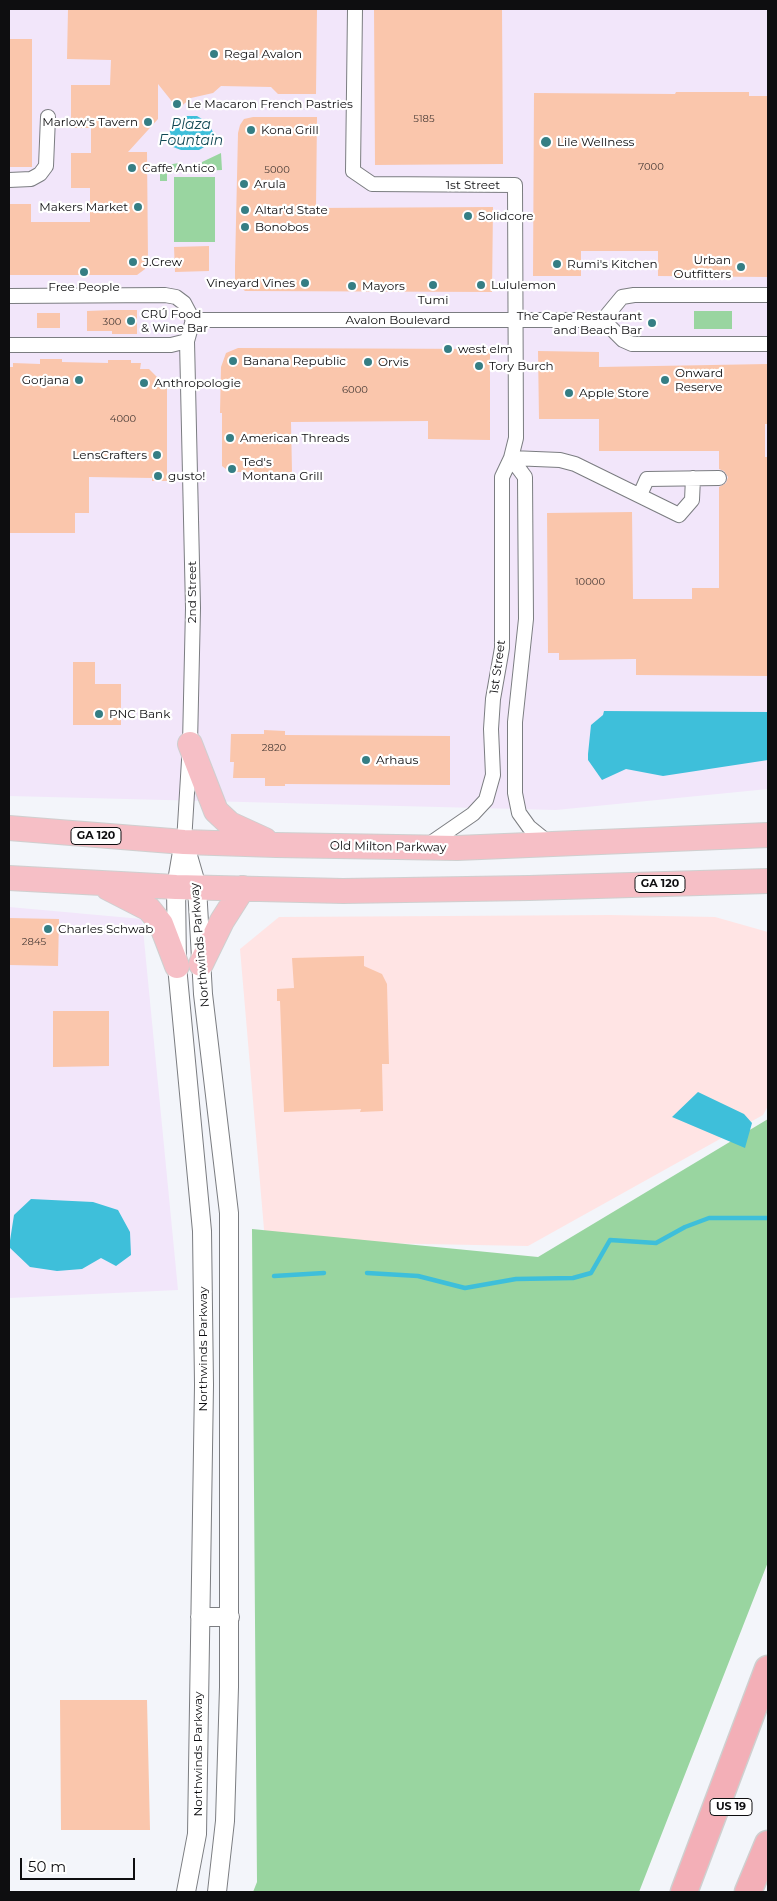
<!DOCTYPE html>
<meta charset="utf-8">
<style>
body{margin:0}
#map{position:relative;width:777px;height:1901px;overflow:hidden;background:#f3f5fa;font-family:Montserrat,sans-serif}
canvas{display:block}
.frame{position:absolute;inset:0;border:10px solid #0e0e10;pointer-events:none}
.scale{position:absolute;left:20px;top:1858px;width:115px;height:22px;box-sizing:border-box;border:2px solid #0e0e10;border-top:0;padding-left:6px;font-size:15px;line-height:18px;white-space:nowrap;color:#0e0e10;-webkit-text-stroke:4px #fff;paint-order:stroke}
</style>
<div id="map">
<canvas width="777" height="1901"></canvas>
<div class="frame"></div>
<div class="scale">50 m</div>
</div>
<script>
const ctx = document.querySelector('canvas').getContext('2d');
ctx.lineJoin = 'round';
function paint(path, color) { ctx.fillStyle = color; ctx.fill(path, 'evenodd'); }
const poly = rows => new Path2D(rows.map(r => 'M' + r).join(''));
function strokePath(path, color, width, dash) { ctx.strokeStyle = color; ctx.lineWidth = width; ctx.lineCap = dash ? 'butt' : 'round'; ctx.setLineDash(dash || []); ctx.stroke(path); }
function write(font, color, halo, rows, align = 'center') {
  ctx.font = font + ' Montserrat,sans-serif'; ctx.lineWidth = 4.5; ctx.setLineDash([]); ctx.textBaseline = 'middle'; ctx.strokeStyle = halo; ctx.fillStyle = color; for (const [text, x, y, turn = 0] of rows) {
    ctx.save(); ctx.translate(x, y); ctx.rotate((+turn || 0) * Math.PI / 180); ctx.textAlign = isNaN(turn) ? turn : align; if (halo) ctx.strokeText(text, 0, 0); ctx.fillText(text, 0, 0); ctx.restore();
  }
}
const commercial = poly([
 [9,9,768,9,768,789,556,810,9,796],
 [9,907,142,919,178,1290,9,1298]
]);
const education = poly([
 [610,915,715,917,768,932,768,1106,763,1115,528,1246,265,1241,240,949,279,917]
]);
const green = poly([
 [221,153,222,170,202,171,202,162],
 [179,163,179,170,167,171,167,181,160,181,160,166],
 [174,177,215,177,215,242,174,242],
 [694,311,732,311,732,329,694,329],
 [768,1119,768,1562,639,1892,253,1892,257,1882,252,1229,538,1257]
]);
const water = poly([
 [186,116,197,116,207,122,213,132,214,135,206,146,199,150,181,150,168,145,170,130,176,121],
 [604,711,768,712,768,760,663,776,626,769,602,780,588,760,588,754,591,725,603,715],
 [698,1092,744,1114,752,1123,745,1148,672,1117],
 [31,1199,93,1202,118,1210,130,1232,131,1255,116,1266,101,1258,82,1269,57,1271,30,1267,9,1247,14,1215]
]);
const stream = poly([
 [367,1273,418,1276,465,1288,516,1279,573,1278,591,1273,610,1240,656,1243,685,1227,709,1218,768,1218],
 [274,1276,324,1273]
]);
const building = poly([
 [68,9,317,9,316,94,278,94,271,87,221,86,213,93,191,98,178,109,158,84,158,119,128,152,147,152,148,261,145,269,137,275,9,275,9,204,31,204,31,222,90,222,90,188,71,188,71,153,91,153,91,128,74,128,74,126,71,126,71,85,110,85,111,60,67,59],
 [374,9,502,9,503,164,375,165],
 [9,39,32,39,32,167,9,167],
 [676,92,749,92,749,96,768,96,768,277,658,276,658,251,581,251,581,276,533,276,534,93,675,94],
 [253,117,317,117,316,208,493,207,492,292,245,291,235,281,235,266,238,133,240,125,244,119],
 [209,246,209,271,175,272,174,247],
 [113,310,137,310,137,334,112,334,112,331,87,331,87,311],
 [37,313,60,313,60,328,37,328],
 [238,348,490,349,490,440,428,439,428,421,291,422,292,472,230,472,222,466,222,413,220,413,221,367,226,353],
 [538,351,599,352,599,367,768,364,768,424,765,424,765,457,768,457,768,676,636,675,636,659,559,660,559,653,548,653,547,513,632,512,633,599,692,599,692,588,719,588,719,487,726,483,728,477,724,471,719,469,719,451,599,451,599,419,539,419],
 [40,359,62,359,62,362,108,363,108,360,131,360,131,363,141,363,140,369,149,369,162,382,167,382,167,481,152,481,152,478,89,477,89,513,75,513,75,533,9,533,9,367,13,367,13,363,40,364],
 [73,662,95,662,95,684,121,684,121,725,73,725],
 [264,730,285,731,285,735,450,736,450,785,285,784,285,786,265,786,265,778,233,778,234,762,230,762,231,734,264,734],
 [9,918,59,919,58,966,9,965],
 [364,956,364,966,382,974,387,984,389,1064,382,1064,383,1111,360,1112,361,1109,284,1112,280,1001,277,1001,277,989,294,988,292,958],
 [53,1011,109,1011,109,1066,53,1067],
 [60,1700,147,1700,150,1830,61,1830]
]);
const minor = poly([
 [355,9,353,171,372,184,515,185,516,438,511,458,502,477,502,648,493,699,491,729,493,775,486,800,473,814,428,845],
 [9,180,31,179,40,174,46,166,48,117],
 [9,296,165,295,176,297,184,303,193,320,187,341,193,608,190,744,184,842],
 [193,320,603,320,623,340,632,344,768,344],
 [603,320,622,297,634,295,768,295],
 [9,345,171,345,187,341],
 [511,458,525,477,526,619,515,722,515,793,519,813,529,827,550,844],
 [511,458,560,460,575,464,679,515,692,500,693,478],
 [640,495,647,479,719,478]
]);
const tertiary = poly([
 [184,842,197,887,203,994,229,1213,229,1687,225,1821,217,1892],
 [183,846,176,887,177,966,202,1231,204,1385,197,1834,186,1892],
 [200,1617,230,1617]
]);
const trunk = poly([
 [190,744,216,811,230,824,265,840],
 [9,828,184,842,276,845,457,848,768,835],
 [9,878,176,887,343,891,529,888,768,881],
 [108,888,149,909,161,924,177,966],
 [201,964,222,921,243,888]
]);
const motorway = poly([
 [684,1892,768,1669],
 [748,1892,768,1844]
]);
const markers = [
 [214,54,5,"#357e84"],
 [177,104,5,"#357e84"],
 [148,122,5,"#357e84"],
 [251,130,5,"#357e84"],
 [546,142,6,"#357e84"],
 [132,168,5,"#357e84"],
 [244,184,5,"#357e84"],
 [138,207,5,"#357e84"],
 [245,210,5,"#357e84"],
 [468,216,5,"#357e84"],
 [245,227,5,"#357e84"],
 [133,262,5,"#357e84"],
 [557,264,5,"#357e84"],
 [741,267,5,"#357e84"],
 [84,272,5,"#357e84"],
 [305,283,5,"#357e84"],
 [433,285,5,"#357e84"],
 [481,285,5,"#357e84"],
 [352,286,5,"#357e84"],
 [131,321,5,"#357e84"],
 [652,323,5,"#357e84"],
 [448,349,5,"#357e84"],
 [233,361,5,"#357e84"],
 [368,362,5,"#357e84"],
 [479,366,5,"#357e84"],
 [79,380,5,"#357e84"],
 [665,380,5,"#357e84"],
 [144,383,5,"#357e84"],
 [569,393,5,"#357e84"],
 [230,438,5,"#357e84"],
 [157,455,5,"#357e84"],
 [232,469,5,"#357e84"],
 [158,476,5,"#357e84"],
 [99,714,5,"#357e84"],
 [366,760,5,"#357e84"],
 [48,929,5,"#357e84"]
];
const numberNames = [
 ["5185",424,119],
 ["7000",651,167],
 ["5000",277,170],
 ["300",112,322],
 ["6000",355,390],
 ["4000",123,419],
 ["10000",590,582],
 ["2820",274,748],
 ["2845",34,942]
];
const shields = [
 [96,836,50],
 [660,884,50],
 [731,1807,42]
];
const shieldNames = [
 ["GA 120",96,836],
 ["GA 120",660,884],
 ["US 19",731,1807]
];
const poiNames = [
 ["Regal Avalon",224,54],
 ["Le Macaron French Pastries",187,104],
 ["Marlow's Tavern",138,122,"right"],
 ["Kona Grill",261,130],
 ["Lile Wellness",557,142],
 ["Caffe Antico",142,168],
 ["Arula",254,184],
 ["Makers Market",128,207,"right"],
 ["Altar'd State",255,210],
 ["Solidcore",478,216],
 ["Bonobos",255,227],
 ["Urban",731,260,"right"],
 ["Outfitters",731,274,"right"],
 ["J.Crew",143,262],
 ["Rumi's Kitchen",567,264],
 ["Vineyard Vines",295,283,"right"],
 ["Lululemon",491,285],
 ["Mayors",362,286],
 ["Free People",84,287,"center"],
 ["Tumi",433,300,"center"],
 ["CRÚ Food",141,314],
 ["& Wine Bar",141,328],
 ["The Cape Restaurant",642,316,"right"],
 ["and Beach Bar",642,330,"right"],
 ["west elm",458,349],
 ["Banana Republic",243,361],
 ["Orvis",378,362],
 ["Tory Burch",489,366],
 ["Onward",675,373],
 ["Reserve",675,387],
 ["Gorjana",69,380,"right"],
 ["Anthropologie",154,383],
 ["Apple Store",579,393],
 ["American Threads",240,438],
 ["LensCrafters",147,455,"right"],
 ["Ted's",242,462],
 ["Montana Grill",242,476],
 ["gusto!",168,476],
 ["PNC Bank",109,714],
 ["Arhaus",376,760],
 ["Charles Schwab",58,929]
];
const streetNames = [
 ["1st Street",473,185],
 ["Avalon Boulevard",398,320],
 ["2nd Street",192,592,-90],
 ["1st Street",498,667,-82],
 ["Old Milton Parkway",388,847,1],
 ["Northwinds Parkway",200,945,-95],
 ["Northwinds Parkway",203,1349,-90],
 ["Northwinds Parkway",198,1754,-90]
];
const waterNames = [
 ["Plaza",191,125],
 ["Fountain",191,141]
];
paint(commercial, '#f2e6fa');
paint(education, '#ffe4e4');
paint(green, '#99d5a0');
paint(water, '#3ebfda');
strokePath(stream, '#3ebfda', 4.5);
paint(building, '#fac6ac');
strokePath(minor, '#7b7d81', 16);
strokePath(tertiary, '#7b7d81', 20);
strokePath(trunk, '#cfcfcf', 26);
strokePath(motorway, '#cfcfcf', 29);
strokePath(minor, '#fff', 14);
strokePath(tertiary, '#fff', 18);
strokePath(trunk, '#f6bfc6', 24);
strokePath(motorway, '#f3afb7', 26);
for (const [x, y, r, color] of markers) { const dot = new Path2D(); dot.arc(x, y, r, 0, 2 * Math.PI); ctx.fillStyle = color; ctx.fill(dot); strokePath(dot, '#fff', 2); }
write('10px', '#493c37', null, numberNames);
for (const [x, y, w] of shields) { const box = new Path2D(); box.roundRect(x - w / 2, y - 8.5, w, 17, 4); ctx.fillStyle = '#fff'; ctx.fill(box); strokePath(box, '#0e0e10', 1); }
write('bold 11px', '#0e0e10', null, shieldNames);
write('12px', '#0e0e10', '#fff', poiNames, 'left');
write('12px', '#0e0e10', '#fff', streetNames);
write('italic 14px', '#114854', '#fff', waterNames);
</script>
